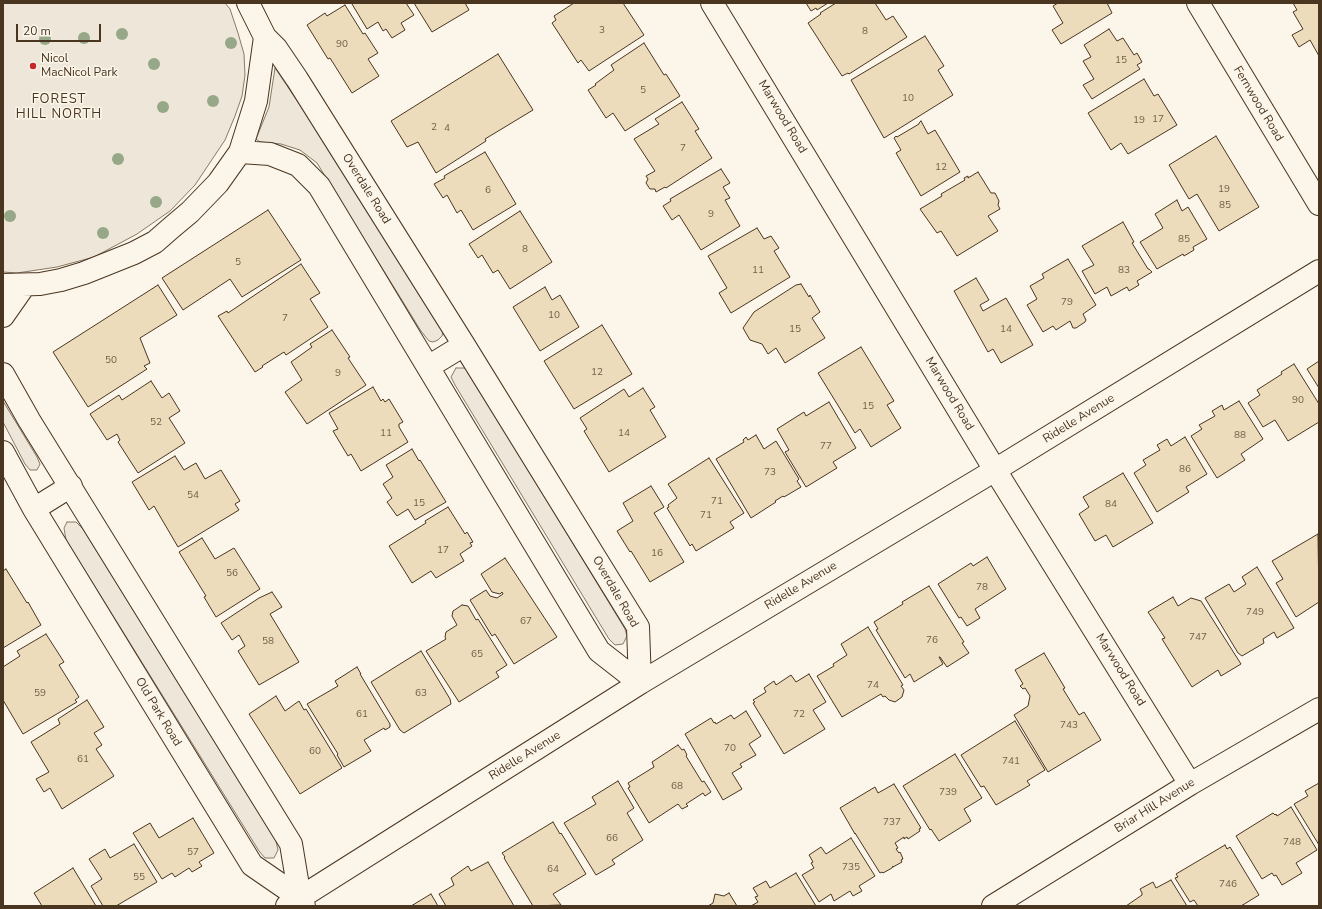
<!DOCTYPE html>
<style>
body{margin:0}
#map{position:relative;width:1322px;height:909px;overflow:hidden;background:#fbf6e9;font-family:"Nunito Sans",sans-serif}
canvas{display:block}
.frame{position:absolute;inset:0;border:4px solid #4a3520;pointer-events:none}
.scale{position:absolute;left:16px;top:24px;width:85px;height:18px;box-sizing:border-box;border:2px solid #4a3520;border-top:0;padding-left:5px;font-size:12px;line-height:14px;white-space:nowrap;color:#4a3520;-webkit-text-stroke:3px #fbf6e9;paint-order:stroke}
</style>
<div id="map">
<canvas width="1322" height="909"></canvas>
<div class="frame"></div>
<div class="scale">20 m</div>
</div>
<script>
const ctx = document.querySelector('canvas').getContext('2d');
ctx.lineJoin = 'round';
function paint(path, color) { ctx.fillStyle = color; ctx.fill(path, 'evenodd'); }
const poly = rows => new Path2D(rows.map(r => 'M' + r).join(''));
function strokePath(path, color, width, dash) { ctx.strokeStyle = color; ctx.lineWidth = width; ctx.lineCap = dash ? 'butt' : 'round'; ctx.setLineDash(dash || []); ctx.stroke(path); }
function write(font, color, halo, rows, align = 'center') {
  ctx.font = font + ' "Nunito Sans",sans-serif'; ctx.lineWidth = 3; ctx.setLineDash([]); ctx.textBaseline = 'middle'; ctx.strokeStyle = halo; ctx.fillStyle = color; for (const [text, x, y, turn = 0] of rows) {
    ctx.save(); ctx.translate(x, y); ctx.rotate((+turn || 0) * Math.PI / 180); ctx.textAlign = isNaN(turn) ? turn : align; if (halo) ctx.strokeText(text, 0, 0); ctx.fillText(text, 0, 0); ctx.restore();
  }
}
const green = poly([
 [3,3,225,3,230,9,238,33,244,54,245,75,242,96,235,116,225,140,195,185,170,211,137,234,94,257,57,267,17,273,3,272,3,3],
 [275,68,323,139,438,322,443,332,442,336,438,340,433,342,429,341,421,331,317,163,300,150,281,144,260,142,256,139,269,107,275,68],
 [456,368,465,368,471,376,625,629,627,636,623,644,615,645,609,639,455,385,451,377,456,368],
 [3,401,37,457,40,464,37,470,30,470,25,464,3,422,3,401],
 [67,522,76,522,83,529,276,841,278,850,274,858,265,858,259,851,66,540,64,528,67,522]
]);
const building = poly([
 [353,3,406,3,414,15,401,23,405,30,392,38,386,29,383,31,378,22,367,29,352,4,353,3],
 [414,3,465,3,469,10,432,32,414,3],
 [574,3,623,3,644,35,589,71,581,60,578,63,552,23,556,20,554,16,574,3],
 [806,3,828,3,817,10,816,8,811,11,806,3],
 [836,3,875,3,886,20,893,16,907,37,849,74,848,73,842,76,808,23,821,14,820,13,836,3],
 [1058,3,1107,3,1112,13,1061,44,1052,30,1063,23,1053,6,1058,3],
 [1293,3,1319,3,1319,56,1310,40,1299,47,1292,35,1303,29,1293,12,1297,10,1293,3],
 [345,5,363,34,365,33,378,53,368,59,379,76,352,93,330,58,328,59,307,25,325,13,327,16,345,5],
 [1109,29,1117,41,1123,38,1134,55,1137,53,1142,62,1137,65,1140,69,1092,99,1083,85,1094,79,1083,61,1091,57,1084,45,1109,29],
 [925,36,944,66,938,70,953,95,884,138,851,80,925,36],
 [644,43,664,75,666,74,680,96,625,131,613,113,606,118,588,90,596,85,595,84,614,70,611,65,644,43],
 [498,54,533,110,485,139,486,141,436,173,418,142,407,147,391,121,498,54],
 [1144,79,1154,96,1158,94,1177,125,1128,154,1121,143,1111,150,1088,113,1144,79],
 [682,102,699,129,695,131,712,158,666,188,665,187,656,192,655,189,650,189,646,183,648,179,646,176,655,171,634,139,659,124,655,119,682,102],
 [921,121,928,134,935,130,960,172,921,196,896,153,901,150,894,138,896,136,897,137,919,124,919,123,921,121],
 [1216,136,1259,207,1219,231,1197,194,1189,199,1169,165,1216,136],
 [485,152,516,204,473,230,461,210,457,213,447,195,443,198,434,184,445,178,444,176,485,152],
 [721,169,730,183,723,187,730,198,725,200,740,226,701,250,679,215,672,220,663,206,671,201,670,199,721,169],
 [978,172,991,193,995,193,999,201,998,205,1000,209,988,216,998,231,957,256,941,231,937,233,920,209,942,196,941,194,965,180,964,178,968,176,968,178,978,172],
 [1177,200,1182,211,1188,207,1207,239,1193,247,1194,250,1184,256,1183,254,1157,269,1140,242,1163,228,1155,214,1177,200],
 [268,210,301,260,242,297,230,279,183,310,162,278,268,210],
 [520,211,552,262,510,289,498,270,493,273,482,255,478,258,469,244,520,211],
 [1123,222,1134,242,1132,243,1148,269,1149,269,1152,272,1137,281,1139,285,1129,291,1127,287,1111,296,1107,287,1095,294,1082,271,1094,265,1082,246,1123,222],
 [757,228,764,239,771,236,779,248,774,251,790,277,731,313,719,293,727,288,708,256,757,228],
 [1068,259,1096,305,1083,314,1086,320,1085,322,1076,328,1073,328,1070,321,1056,330,1053,326,1043,332,1027,305,1037,299,1030,286,1044,278,1042,274,1068,259],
 [301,264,320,293,310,299,328,327,286,355,284,352,262,366,263,367,255,372,218,316,227,311,228,313,301,264],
 [976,278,989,300,980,305,983,311,1006,298,1033,345,1001,363,993,349,988,352,954,291,976,278],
 [801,284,809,297,810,295,820,312,812,318,825,338,785,363,776,348,768,354,762,344,750,340,743,328,754,312,796,285,801,284],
 [158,285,177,315,140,338,150,363,144,366,147,369,88,407,53,352,158,285],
 [545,287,552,300,560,295,579,327,540,351,513,307,545,287],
 [602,325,632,374,574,409,544,361,602,325],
 [332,330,350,357,348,358,366,385,307,424,285,392,302,380,291,362,312,347,310,344,332,330],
 [861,347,894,401,887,405,901,428,871,447,860,429,855,433,818,373,861,347],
 [1319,361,1319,388,1307,369,1319,361],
 [1294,364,1319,404,1319,422,1288,441,1275,420,1263,427,1248,403,1260,395,1257,390,1282,374,1281,372,1294,364],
 [151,381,162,398,169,393,180,411,169,418,185,443,138,473,118,442,120,440,117,434,107,440,90,414,119,395,122,400,151,381],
 [373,387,381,401,383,399,385,402,389,399,403,422,399,424,399,427,408,442,361,471,351,454,348,456,333,431,338,429,329,413,373,387],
 [643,388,655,407,650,410,666,437,609,472,584,431,587,429,580,418,624,389,629,397,643,388],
 [1239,401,1263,439,1241,454,1245,460,1217,478,1191,436,1202,429,1199,425,1215,416,1212,411,1222,405,1224,410,1239,401],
 [829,402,856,448,833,462,837,468,806,487,785,452,789,450,777,429,804,412,806,416,829,402],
 [756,435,764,449,776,441,799,479,797,481,801,487,784,497,783,496,775,501,776,502,751,518,716,459,744,442,743,440,746,437,748,440,756,435],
 [1185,437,1207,474,1186,487,1189,492,1157,512,1134,473,1146,465,1143,460,1160,450,1157,445,1167,439,1171,446,1185,437],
 [412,449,419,461,420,460,446,502,415,520,408,509,397,516,387,502,392,498,383,484,393,477,386,465,412,449],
 [175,456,184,470,196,463,205,479,221,470,240,501,235,504,239,510,178,547,154,506,149,510,132,482,175,456],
 [709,458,744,513,730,522,734,528,696,551,692,544,690,546,667,508,669,507,668,505,677,498,668,484,709,458],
 [1123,473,1153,523,1113,547,1106,535,1095,541,1079,514,1089,507,1083,497,1123,473],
 [651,486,664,507,654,513,684,562,650,582,631,551,630,552,617,531,633,521,623,503,651,486],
 [448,507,465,534,467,532,473,542,470,543,472,546,460,554,464,561,436,578,431,571,412,583,389,546,426,523,425,521,448,507],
 [1318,534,1319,602,1296,617,1276,583,1283,579,1272,561,1318,534],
 [202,538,215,559,234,548,260,589,216,617,204,597,206,596,179,552,202,538],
 [987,557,1006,589,975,609,980,618,967,626,961,617,959,618,938,584,971,563,973,566,987,557],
 [505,558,557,637,514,664,495,634,492,636,470,600,486,590,490,596,497,598,503,594,502,592,500,594,492,592,481,574,505,558],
 [1257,567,1294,628,1277,638,1274,632,1263,639,1264,643,1242,656,1238,653,1205,598,1229,584,1234,592,1246,584,1242,577,1257,567],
 [6,569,27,603,28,602,41,625,3,648,3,571,6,569],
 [929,586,964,642,962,643,969,653,947,667,940,657,939,657,943,664,914,682,910,674,905,678,876,630,878,629,874,622,903,604,902,602,929,586],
 [272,592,282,607,270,614,299,662,259,685,238,651,245,646,239,635,232,640,221,623,259,598,272,592],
 [1173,597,1178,606,1191,598,1201,601,1241,664,1221,676,1218,670,1192,687,1162,639,1165,638,1148,612,1173,597],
 [462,605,468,606,476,620,478,619,507,665,496,672,499,677,459,702,426,651,446,639,445,637,446,632,457,625,452,616,453,611,462,605],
 [868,627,903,685,901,686,904,690,902,697,895,702,889,700,885,696,883,697,881,694,842,717,817,676,834,666,833,664,847,655,841,644,868,627],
 [46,634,64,662,59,665,79,697,75,700,77,702,23,734,3,700,3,667,20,656,17,651,46,634],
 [421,651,450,699,451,704,404,733,400,730,371,682,421,651],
 [1044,653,1065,688,1063,689,1079,715,1084,712,1101,740,1048,772,1014,715,1028,706,1030,696,1025,688,1023,689,1020,686,1023,684,1015,670,1044,653],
 [357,667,361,674,360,674,390,724,390,727,385,730,384,728,364,740,371,751,344,767,337,755,338,754,307,704,338,686,335,681,357,667],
 [809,674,826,702,813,710,825,729,784,754,753,703,755,702,753,700,766,692,764,688,774,681,776,685,791,675,796,682,809,674],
 [276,696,285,711,299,701,304,710,306,709,342,768,300,794,249,714,276,696],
 [87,700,104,727,94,733,102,745,96,749,114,776,62,809,50,788,44,792,36,779,49,772,31,742,60,724,58,719,87,700],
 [746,711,761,736,749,744,756,755,740,764,742,767,732,773,742,789,723,800,685,734,711,718,714,723,715,722,716,724,731,715,734,719,746,711],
 [1015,721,1045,770,1027,781,1030,785,996,805,984,786,981,787,961,755,1015,721],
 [678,745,682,750,684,749,687,755,686,756,702,782,704,781,711,792,705,796,703,793,686,804,688,806,682,809,678,804,649,823,628,788,630,787,628,783,654,767,652,762,678,745],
 [955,754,982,798,964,809,971,821,939,841,931,829,930,830,903,786,955,754],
 [618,781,634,808,627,813,643,840,612,860,615,864,596,875,564,823,596,804,592,797,618,781],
 [1319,783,1319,845,1294,804,1308,796,1305,791,1319,783],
 [894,784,921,828,919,829,920,831,908,839,907,837,904,839,904,837,895,843,898,848,896,849,899,853,900,852,901,854,903,859,901,860,902,862,893,867,893,866,892,868,883,873,882,872,880,873,855,833,855,834,840,808,875,787,878,793,894,784],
 [1291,807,1317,850,1296,863,1302,873,1282,885,1276,875,1274,876,1272,873,1262,879,1236,836,1273,813,1275,815,1276,814,1277,816,1291,807],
 [193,818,214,853,199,862,202,866,192,872,189,868,175,877,172,873,162,879,133,833,150,823,159,838,193,818],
 [553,822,560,834,561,833,586,874,553,894,561,905,533,906,504,858,505,857,502,853,553,822],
 [851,838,875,876,859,886,862,891,853,896,850,891,834,901,831,894,819,902,802,875,814,868,811,863,813,862,809,855,821,847,826,854,851,838],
 [134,844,157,882,116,906,103,906,91,886,102,879,89,859,105,849,110,858,134,844],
 [1225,845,1227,849,1230,847,1259,895,1241,906,1198,906,1194,900,1190,902,1175,878,1178,877,1176,874,1225,845],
 [488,862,514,906,446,906,439,894,454,885,451,878,468,866,471,871,488,862],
 [73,868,96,906,42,906,34,893,73,868],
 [796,873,816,906,751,906,758,902,755,897,758,896,753,888,766,881,770,888,796,873],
 [1171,880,1187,906,1126,906,1142,895,1142,893,1140,889,1153,882,1156,888,1171,880],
 [729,893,737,906,708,906,713,903,715,894,724,896,729,893],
 [431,894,438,906,411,906,431,894]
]);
const street = poly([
 [712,3,995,470,1190,784],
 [1198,3,1319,204],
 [265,37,276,48,297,79,464,345,638,627,640,683],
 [240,152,270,154,298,165,319,186,599,651,640,683],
 [3,285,40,284,61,280,84,273,134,253,155,242,171,228,190,212,218,183,240,152,256,101,265,37,248,3],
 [3,316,24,286],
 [428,367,464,345],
 [3,374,29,420,291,844,300,898,304,906],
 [3,452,34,509,252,865,300,898],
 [34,509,71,486],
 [287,906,640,683,982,478,1319,271],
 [993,906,1190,784,1319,709]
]);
const trees = [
 [122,34],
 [84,38],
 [45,39],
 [231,43],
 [154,64],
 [213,101],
 [163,107],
 [118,159],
 [156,202],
 [10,216],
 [103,233]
];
const markers = [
 [33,66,4,"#c62828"]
];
const numberNames = [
 ["3",602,31],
 ["8",865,32],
 ["90",342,45],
 ["15",1121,61],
 ["5",643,91],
 ["10",908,99],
 ["17",1158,120],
 ["19",1139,121],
 ["2",434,128],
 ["4",447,129],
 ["7",683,149],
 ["12",941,168],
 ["19",1224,190],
 ["6",488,191],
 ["85",1225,206],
 ["9",711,215],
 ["85",1184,240],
 ["8",525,250],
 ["5",238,263],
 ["11",758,271],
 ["83",1124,271],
 ["79",1067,303],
 ["10",554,316],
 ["7",285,319],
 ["15",795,330],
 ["14",1006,330],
 ["50",111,361],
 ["12",597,373],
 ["9",338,374],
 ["90",1298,401],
 ["15",868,407],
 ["52",156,423],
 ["11",386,434],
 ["14",624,434],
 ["88",1240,436],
 ["77",826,447],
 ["86",1185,470],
 ["73",770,473],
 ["54",193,496],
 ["71",717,502],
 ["15",419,504],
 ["84",1111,505],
 ["71",706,516],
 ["17",443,551],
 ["16",657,554],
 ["56",232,574],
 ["78",982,588],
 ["749",1255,613],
 ["67",526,622],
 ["747",1198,638],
 ["76",932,641],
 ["58",268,642],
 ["65",477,655],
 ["74",873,686],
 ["59",40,694],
 ["63",421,694],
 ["61",362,715],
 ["72",799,715],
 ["743",1069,726],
 ["70",730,749],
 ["60",315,752],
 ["61",83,760],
 ["741",1011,762],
 ["68",677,787],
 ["739",948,793],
 ["737",892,823],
 ["66",612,839],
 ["748",1292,843],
 ["57",193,853],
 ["735",851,868],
 ["64",553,870],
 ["55",139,878],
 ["746",1228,885]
];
const poiNames = [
 ["Nicol",41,59],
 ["MacNicol Park",41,73]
];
const streetNames = [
 ["Fernwood Road",1258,104,59],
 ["Marwood Road",782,117,59],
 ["Overdale Road",366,189,58],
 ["Marwood Road",949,394,59],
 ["Ridelle Avenue",1079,419,-32],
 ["Ridelle Avenue",801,586,-31],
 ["Overdale Road",615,592,60],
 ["Marwood Road",1120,670,58],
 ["Old Park Road",158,712,59],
 ["Ridelle Avenue",525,756,-32],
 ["Briar Hill Avenue",1155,806,-32]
];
const neighbourhoodNames = [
 ["FOREST",59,100],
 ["HILL NORTH",59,115]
];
paint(green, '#ede6d9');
strokePath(green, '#887966', 1);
paint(building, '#ecdcbc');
strokePath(building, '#4a3520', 1);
strokePath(street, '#4a3520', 24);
strokePath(street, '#fbf6e9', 22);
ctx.fillStyle = '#96a887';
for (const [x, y] of trees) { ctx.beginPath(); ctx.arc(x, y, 6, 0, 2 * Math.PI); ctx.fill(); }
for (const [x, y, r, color] of markers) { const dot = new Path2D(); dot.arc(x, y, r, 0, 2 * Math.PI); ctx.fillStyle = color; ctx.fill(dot); strokePath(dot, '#fbf6e9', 1.5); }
write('10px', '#725f47', null, numberNames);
write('12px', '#4a3520', '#fbf6e9', poiNames, 'left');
write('12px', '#4a3520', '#fbf6e9', streetNames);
ctx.letterSpacing = '1px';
write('13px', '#4a3520', '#fbf6e9', neighbourhoodNames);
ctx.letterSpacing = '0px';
</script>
